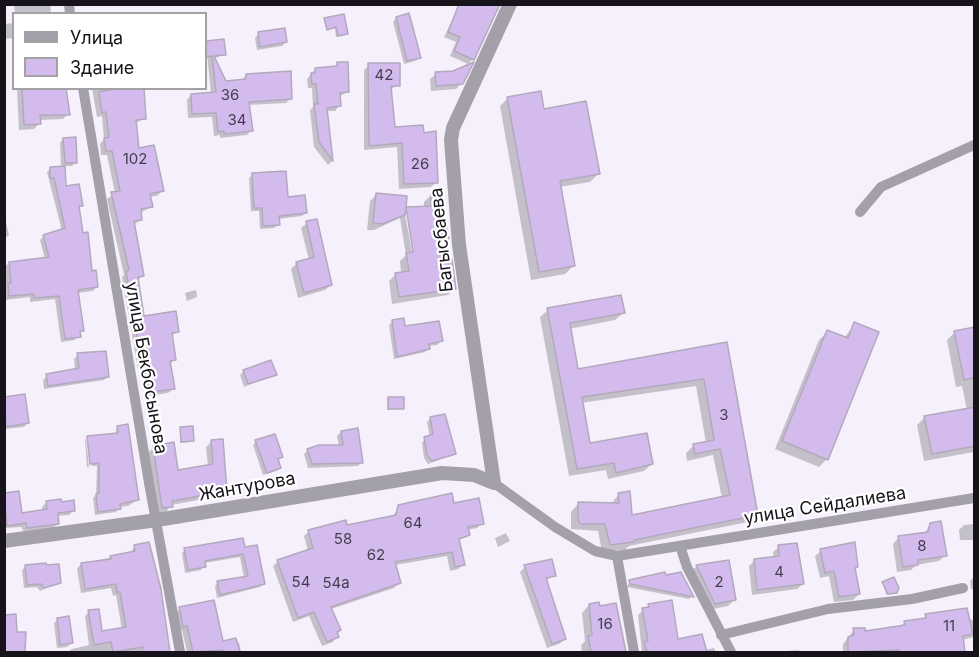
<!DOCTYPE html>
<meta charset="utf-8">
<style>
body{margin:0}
#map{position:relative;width:979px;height:657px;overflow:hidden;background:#f6f0fd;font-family:Inter,sans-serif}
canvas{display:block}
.frame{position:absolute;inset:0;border:6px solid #16131a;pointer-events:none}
.legend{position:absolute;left:12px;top:12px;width:195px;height:78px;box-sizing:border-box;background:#fff;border:2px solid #a2a1a3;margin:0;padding:8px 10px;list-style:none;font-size:18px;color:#16131a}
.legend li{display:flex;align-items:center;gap:12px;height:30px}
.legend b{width:30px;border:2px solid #a2a1a3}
</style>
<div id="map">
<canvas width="979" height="657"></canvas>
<div class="frame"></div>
<ul class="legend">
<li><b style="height:8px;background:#a4a0a9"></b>Улица</li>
<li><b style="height:16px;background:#d3bced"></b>Здание</li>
</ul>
</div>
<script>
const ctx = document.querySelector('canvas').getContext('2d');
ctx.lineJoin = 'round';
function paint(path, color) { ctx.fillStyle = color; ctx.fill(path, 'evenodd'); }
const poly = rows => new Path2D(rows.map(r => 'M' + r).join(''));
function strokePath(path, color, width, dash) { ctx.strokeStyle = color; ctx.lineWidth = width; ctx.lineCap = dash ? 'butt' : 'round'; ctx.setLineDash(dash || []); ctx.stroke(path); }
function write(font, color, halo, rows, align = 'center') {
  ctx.font = font + ' Inter,sans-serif'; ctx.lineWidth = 4.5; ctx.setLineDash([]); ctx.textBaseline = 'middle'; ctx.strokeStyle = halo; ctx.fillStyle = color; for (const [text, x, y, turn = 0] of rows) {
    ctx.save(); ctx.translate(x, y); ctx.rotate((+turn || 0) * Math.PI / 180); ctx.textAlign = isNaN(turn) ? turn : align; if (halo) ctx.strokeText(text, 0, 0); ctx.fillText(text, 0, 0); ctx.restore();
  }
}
const shadow = poly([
 [14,4,50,4,51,14,15,14],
 [460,4,473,59,468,64,450,56,456,42,444,37],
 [396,18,419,57,415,61,404,64,393,22],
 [325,20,347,34,336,37,335,28,326,30],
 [14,23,14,38,4,39,4,24],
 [258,34,286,42,282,46,257,50,255,38],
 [222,41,224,54,214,59,225,83,242,80,246,75,291,98,286,103,248,105,251,130,247,135,220,138,220,135,214,136,212,117,188,118,187,100,191,95,211,94,206,43],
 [337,64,348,91,339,97,339,106,335,111,326,111,332,161,328,165,314,147,310,110,313,107,312,88,308,88,307,79,315,69,333,68],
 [369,65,398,85,390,90,394,129,437,182,431,187,399,189,397,147,364,150,364,70],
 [436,74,462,83,456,89,431,91,430,79],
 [17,88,65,88,68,114,63,119,39,120,39,124,34,129,19,130],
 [92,88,143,88,144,118,135,124,138,150,162,191,157,196,149,197,151,207,140,213,141,220,133,225,142,276,137,281,143,318,177,331,172,336,174,360,169,365,173,389,168,393,148,396,143,369,138,369,122,277,124,275,107,199,115,193,107,155,101,155,100,144,104,139,102,116,97,117],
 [508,98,598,174,590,182,559,187,574,265,565,274,531,280,500,106],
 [63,139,76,162,72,166,63,166,64,188,82,205,78,209,90,273,97,287,93,291,77,293,82,330,75,340,61,342,55,299,30,302,30,297,5,300,4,265,45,259,40,240,44,236,62,231,47,172,51,168,61,168,60,143],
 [253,174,287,198,306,213,302,216,278,219,278,225,274,228,260,229,259,211,251,211,249,178],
 [377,194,404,208,424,207,424,202,431,195,447,238,437,246,440,262,455,288,448,295,392,304,389,281,396,274,401,273,400,261,406,255,400,218,374,230,367,230,370,201],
 [405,213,408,213,416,259,413,259],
 [6,222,9,235,4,239,4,223],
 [307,223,331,285,325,290,298,298,291,269,297,263,309,260,301,228],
 [196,290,197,297,187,301,185,293],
 [548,310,623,313,615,320,569,329,577,370,726,344,756,514,748,522,629,546,625,550,602,552,598,531,571,529,571,512,578,504,611,504,619,494,631,516,722,498,713,455,687,461,686,453,693,446,706,443,696,386,581,403,589,445,652,464,644,471,608,479,606,470,569,476,540,317],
 [393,321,441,341,437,345,428,346,425,352,394,359,389,325],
 [855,324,827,459,819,467,775,449,819,340,827,332,844,338],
 [974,329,974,452,924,461,917,425,925,417,967,410,962,386,956,387,947,340,955,332],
 [78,355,108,376,104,380,44,389,43,380,47,376,75,370,74,359],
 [244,371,275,374,244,387,240,375],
 [4,399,28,423,24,427,4,429],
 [388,399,402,408,387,410],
 [431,418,454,454,428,464,424,458,422,442,430,437,427,422],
 [117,427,137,500,128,506,119,507,116,512,95,515,93,498,96,495,97,466,92,466,87,438,115,435],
 [180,428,193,441,191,442,180,443],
 [341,432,362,462,358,466,308,468,304,454,308,450,339,446,337,436],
 [86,439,89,467,87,467,85,440],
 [211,442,226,491,220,496,171,505,166,512,157,513,148,453,154,447,177,472,208,467,206,447],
 [256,442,281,457,277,460,280,467,276,471,263,475,253,445],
 [4,494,21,514,42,511,42,507,46,503,72,502,74,510,69,515,57,516,57,524,53,528,23,531,22,527,4,528],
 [453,505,482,523,477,528,467,530,468,534,458,541,463,564,458,569,450,571,447,556,395,565,399,583,394,588,331,609,340,630,333,642,322,646,309,616,293,622,273,566,278,561,308,551,304,536,309,531,392,517,399,507],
 [930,524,945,555,939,561,916,565,911,570,897,572,893,544,899,537,925,533],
 [974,524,974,540,960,540,959,530,964,525],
 [506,533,510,541,498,547,495,538],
 [134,547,168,652,68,652,72,649,89,645,85,616,89,612,101,633,122,630,116,595,113,596,111,588,81,593,77,569,81,564,130,553],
 [779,547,803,584,797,589,752,595,749,566,754,561,774,558,773,552],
 [243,549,264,583,260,587,217,598,215,586,218,582,244,578,240,557,204,563,201,570,185,573,182,553,185,550],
 [821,551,857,566,854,569,859,594,853,600,834,602,829,576,820,578,815,556],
 [728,561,734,600,728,606,709,610,690,572,696,567],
 [25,567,60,582,40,591,37,587,24,588,22,570],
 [525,567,554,575,546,581,565,639,559,644,547,648,520,572],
 [974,577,974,589,971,589,970,581],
 [630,581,692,596,689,599,627,587],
 [883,583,896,592,886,595],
 [589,605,599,608,615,605,624,652,582,652,581,645,585,641,582,613],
 [649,605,677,641,705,650,714,648,716,652,642,652,638,615],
 [180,609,222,643,239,643,241,652,187,652,182,630,178,631,175,614],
 [926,616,974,620,974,637,962,640,963,652,843,652,843,644,854,630,864,632,900,627,905,622,922,620],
 [58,619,71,643,67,647,57,648,54,623],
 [799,650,800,652,773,652]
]);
const building = poly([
 [459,4,500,4,474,60,454,51,460,37,448,32,459,4],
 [409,13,421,58,407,61,396,17,409,13],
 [344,14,348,34,338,36,336,27,327,30,324,18,344,14],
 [285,28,287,42,260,47,258,32,285,28],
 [224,39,226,55,214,56,226,81,246,79,246,74,291,71,292,99,249,102,253,131,224,134,224,131,218,132,216,113,192,114,191,94,216,92,212,56,206,57,206,41,224,39],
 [337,62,348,62,349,92,340,93,341,106,327,108,333,161,319,142,314,104,318,104,316,84,312,84,311,73,315,73,315,68,337,66,337,62],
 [474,62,463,84,436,86,435,72,453,71,474,62],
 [368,63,400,63,400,86,391,86,395,127,423,125,424,133,436,131,438,183,404,184,402,143,369,146,368,63],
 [22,88,66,88,70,115,40,115,41,124,24,125,22,88],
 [120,88,144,88,146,119,136,120,139,148,154,145,164,191,150,194,153,207,141,209,142,220,134,221,144,276,138,277,144,316,176,311,179,332,172,333,176,360,170,361,175,389,152,392,147,365,142,365,126,271,129,270,111,192,120,191,112,151,106,151,104,138,109,137,106,112,102,113,99,92,120,88],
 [541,91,544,109,586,101,600,174,560,181,575,266,539,272,507,97,541,91],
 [76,137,77,163,65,163,63,138,76,137],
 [65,166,66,186,79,184,83,206,79,206,83,233,88,232,92,271,96,270,98,287,78,290,84,331,80,331,81,337,65,339,59,296,34,298,34,294,9,296,8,283,11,283,9,262,49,257,43,235,65,228,54,178,50,178,50,167,65,166],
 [286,171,288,197,305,195,307,213,279,216,280,225,263,226,262,208,254,208,252,173,286,171],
 [376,193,407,196,406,207,431,206,431,194,442,193,443,222,446,222,449,239,438,241,441,261,452,259,456,289,399,297,395,273,409,271,406,253,413,252,406,207,405,215,382,224,373,223,376,193],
 [317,219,332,285,304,293,296,262,314,257,306,221,317,219],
 [621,295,625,313,570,323,578,369,727,342,758,515,634,540,634,542,610,545,605,524,581,524,578,521,578,502,619,503,618,493,630,491,632,515,730,495,720,449,695,454,693,444,714,440,704,379,582,397,590,443,647,433,653,464,616,473,614,463,577,469,547,308,621,295],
 [404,318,405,326,439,321,443,341,429,344,430,349,397,357,392,320,404,318],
 [854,322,879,332,828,460,782,441,827,330,848,338,854,322],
 [975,327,975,377,964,380,954,331,975,327],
 [106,351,109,377,48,386,46,374,79,368,77,353,106,351],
 [271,360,277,375,248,384,243,370,271,360],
 [25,394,29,423,6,427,4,397,25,394],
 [388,397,404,397,404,409,388,409,388,397],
 [975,407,975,446,932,454,924,416,975,407],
 [445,414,456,454,432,461,427,455,424,437,433,434,430,417,445,414],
 [128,424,139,500,120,504,121,509,98,512,96,494,99,493,99,463,90,464,87,436,118,433,117,426,128,424],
 [193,426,194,441,181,442,180,427,193,426],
 [358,428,363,463,312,464,307,449,319,445,343,445,341,431,358,428],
 [275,434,283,457,278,459,281,468,267,473,255,440,275,434],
 [223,439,227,491,172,501,173,507,162,508,153,446,174,442,178,470,213,464,211,440,223,439],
 [19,491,22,513,47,509,46,501,61,499,62,502,74,500,75,511,58,513,59,524,27,528,26,523,7,526,4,493,19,491],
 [452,493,454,503,479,498,484,524,468,527,470,535,459,539,465,565,455,567,452,552,395,562,401,583,331,607,341,630,337,632,339,637,327,642,314,612,298,618,277,560,313,548,308,530,346,520,347,525,396,515,398,505,452,493],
 [941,521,947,556,918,560,918,565,903,567,898,536,928,532,930,523,941,521],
 [243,538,245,547,257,545,265,584,220,595,217,581,248,576,243,554,205,561,206,567,188,570,184,548,243,538],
 [149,542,161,589,170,652,142,652,143,647,113,652,111,642,94,645,88,610,99,609,102,631,126,627,120,592,117,592,116,584,85,589,81,563,111,559,110,556,135,551,134,545,149,542],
 [855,542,858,567,855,568,860,594,839,597,834,571,825,573,820,549,855,542],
 [797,543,804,584,757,590,754,559,779,556,778,545,797,543],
 [552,559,556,576,546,578,566,639,552,644,524,565,552,559],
 [729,560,736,600,715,604,696,565,729,560],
 [46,563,47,565,59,564,61,583,44,588,41,584,27,585,25,565,46,563],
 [665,572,666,575,681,572,694,597,630,584,629,580,665,572],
 [894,577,899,588,897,593,888,594,882,582,894,577],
 [214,600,223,641,236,638,240,652,224,652,223,650,193,652,187,626,183,627,179,607,214,600],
 [672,600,678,639,702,634,707,652,647,652,644,642,648,641,642,608,649,607,648,604,672,600],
 [599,602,600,606,616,603,626,652,591,652,588,636,592,635,589,604,599,602],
 [967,608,973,634,963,636,965,652,900,652,899,650,848,652,848,637,854,635,853,628,865,628,865,631,905,625,904,621,926,618,925,614,967,608],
 [16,614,17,632,26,632,25,652,4,652,4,615,16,614],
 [69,616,73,643,60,645,57,618,69,616]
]);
const minor = poly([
 [69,4,70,14],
 [83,88,149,483,180,652],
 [860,212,881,187,974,145],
 [494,483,555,527,595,551,617,556,974,498],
 [680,546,687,567,731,652],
 [617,556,634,652],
 [721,635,828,609,912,599,963,588]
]);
const tertiary = poly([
 [4,541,157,520,442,473,474,475,494,483,459,245,451,140,453,128,510,4]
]);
const numberNames = [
 ["42",384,75],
 ["36",230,95],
 ["34",237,120],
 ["102",135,159],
 ["26",420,164],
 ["3",724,415],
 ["64",413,523],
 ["58",343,539],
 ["8",922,546],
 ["62",376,555],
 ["4",779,572],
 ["54",301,582],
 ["2",719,582],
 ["54а",336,583],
 ["16",605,624],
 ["11",949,626]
];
const streetNames = [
 ["Багысбаева",442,240,-96],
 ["улица Бекбосынова",146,368,80],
 ["Жантурова",247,487,-10],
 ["улица Сейдалиева",825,506,-9]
];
paint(shadow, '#0003');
paint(building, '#d3bced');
strokePath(building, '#b2a9bd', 1.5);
strokePath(minor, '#a4a0a9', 10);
strokePath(tertiary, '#a4a0a9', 14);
write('15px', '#453d4f', null, numberNames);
write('18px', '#16131a', '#fff', streetNames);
</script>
